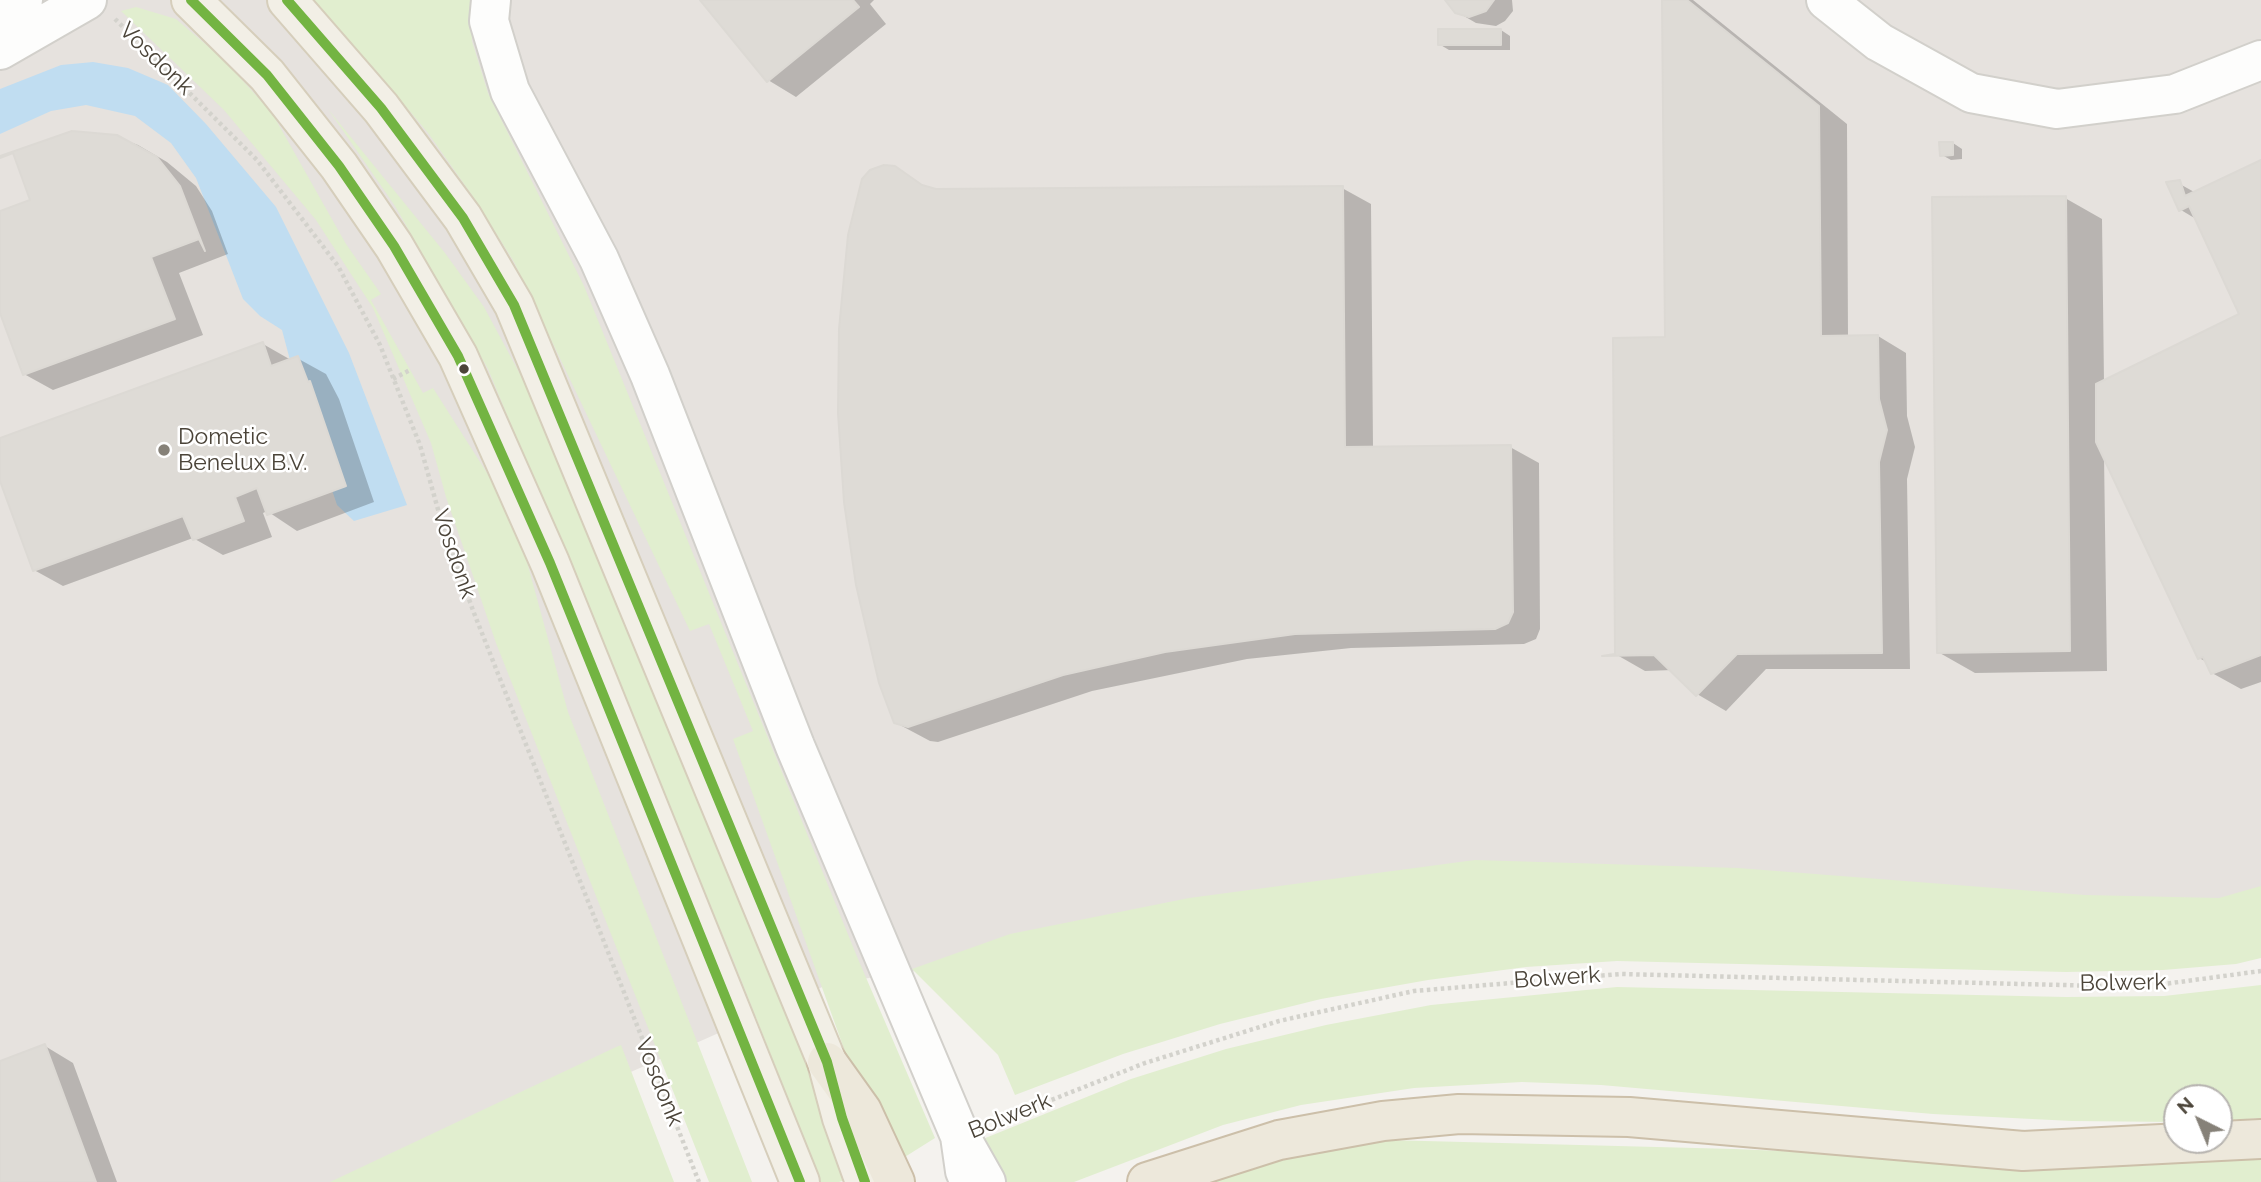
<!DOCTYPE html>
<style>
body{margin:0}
#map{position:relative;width:2261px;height:1182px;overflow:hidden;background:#f4f2ee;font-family:Raleway,sans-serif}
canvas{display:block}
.north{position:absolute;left:2163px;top:1084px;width:70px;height:70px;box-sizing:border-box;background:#fff;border:2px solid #b7b4b0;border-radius:50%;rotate:317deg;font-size:19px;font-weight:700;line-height:28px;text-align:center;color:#4b4439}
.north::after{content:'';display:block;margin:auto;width:24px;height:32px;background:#868178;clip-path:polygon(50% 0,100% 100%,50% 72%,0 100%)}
</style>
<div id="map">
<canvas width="2261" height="1182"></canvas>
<div class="north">N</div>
</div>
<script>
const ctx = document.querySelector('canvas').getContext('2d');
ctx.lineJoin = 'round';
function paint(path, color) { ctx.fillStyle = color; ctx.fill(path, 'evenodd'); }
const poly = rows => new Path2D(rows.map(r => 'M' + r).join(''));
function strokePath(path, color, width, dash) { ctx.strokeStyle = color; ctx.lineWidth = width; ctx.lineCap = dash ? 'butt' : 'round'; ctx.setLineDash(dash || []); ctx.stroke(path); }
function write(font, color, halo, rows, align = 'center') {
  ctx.font = font + ' Raleway,sans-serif'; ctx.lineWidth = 5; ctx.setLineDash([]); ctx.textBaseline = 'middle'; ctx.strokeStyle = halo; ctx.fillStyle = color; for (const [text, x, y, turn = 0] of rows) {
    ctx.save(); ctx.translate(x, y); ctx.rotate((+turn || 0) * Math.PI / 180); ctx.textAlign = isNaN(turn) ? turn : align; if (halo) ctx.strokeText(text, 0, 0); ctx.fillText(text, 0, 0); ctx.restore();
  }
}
const industrial = poly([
 [0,0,2261,0,2261,910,1442,892,829,984,383,1182,0,1182]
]);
const green = poly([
 [306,0,472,0,472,41,488,93,584,286,858,959,935,1138,900,1160,848,1060,733,739,753,731,709,624,690,631,514,262,474,198,428,133,372,66],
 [136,7,176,19,224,60,272,113,346,244,381,294,371,300,423,393,433,388,501,495,524,551,568,712,752,1182,709,1182,496,643,446,497,431,443,373,308,316,220,224,110,121,11],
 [328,109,445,253,484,307,535,402,854,1177,839,1182,821,1182,736,967,488,369,395,206],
 [1475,860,1738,868,2085,895,2219,898,2261,886,2261,958,2236,964,2163,970,2066,972,1617,961,1526,967,1428,980,1321,999,1220,1024,1123,1054,1015,1095,998,1055,912,969,1010,934,1189,898],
 [2261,985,2261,1118,2219,1121,2219,1098,2177,1098,2177,1122,2072,1121,1933,1114,1601,1085,1522,1082,1414,1088,1301,1105,1223,1125,1074,1182,995,1182,978,1141,1131,1079,1226,1049,1326,1025,1431,1005,1617,987,2066,997,2164,996],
 [621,1045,674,1182,330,1182,614,1048],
 [1386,1140,1734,1149,2141,1166,2261,1156,2261,1182,1194,1182,1227,1170]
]);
const water = poly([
 [93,62,128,68,168,85,206,124,276,207,349,353,407,505,354,521,337,505,295,379,282,330,260,316,243,299,196,178,171,143,135,116,86,105,51,111,0,134,0,89,61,65]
]);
const shadow = poly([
 [702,0,874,0,870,4,886,24,796,97,768,80],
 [1448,0,1512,0,1513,11,1505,21,1496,26,1476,23,1457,12],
 [1664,0,1693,0,1847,124,1848,337,1878,336,1906,353,1907,416,1915,447,1907,479,1910,669,1766,669,1726,711,1697,694,1673,670,1645,671,1617,655,1667,339],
 [1501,30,1510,36,1510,50,1449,50,1439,44],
 [95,133,117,137,138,145,167,162,196,186,212,211,228,254,179,273,203,335,53,390,24,374,0,308,0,213,32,201,65,135],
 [1953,143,1962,149,1962,159,1951,160,1942,155],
 [2261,162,2261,682,2241,689,2212,673,2207,662,2199,658,2104,455,2107,671,1975,673,1938,652,2065,198,2102,219,2104,382,2242,315,2196,219,2181,210,2178,183,2196,193],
 [928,188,935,191,1342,188,1371,204,1373,448,1510,447,1539,463,1540,629,1536,639,1524,644,1351,648,1247,659,1092,691,938,742,930,741,900,725],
 [263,344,291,360,297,358,326,374,339,399,374,502,297,531,267,511,263,513,272,537,223,555,193,538,63,586,34,570,0,476,0,440],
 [45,1046,73,1063,117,1182,0,1182,0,1063]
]);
const building = poly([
 [700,0,853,0,859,7,767,82,700,0],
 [1445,0,1494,0,1486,11,1469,17,1455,13,1445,0],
 [1662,0,1687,0,1819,106,1821,336,1878,335,1879,399,1887,430,1879,462,1882,653,1737,654,1696,696,1654,655,1602,656,1615,654,1613,338,1665,337,1662,0],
 [1438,29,1501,29,1501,45,1438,45,1438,29],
 [72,131,117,135,157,157,180,186,205,251,199,239,151,257,175,319,23,375,0,313,0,211,30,200,13,153,0,158,0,156,72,131],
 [1939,142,1953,142,1953,155,1940,156,1939,142],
 [2261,160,2261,655,2211,674,2203,657,2198,659,2096,442,2096,384,2239,314,2189,206,2179,211,2166,182,2180,180,2185,196,2261,160],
 [884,165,895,166,922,185,936,189,1343,186,1345,447,1511,445,1513,612,1508,623,1495,629,1295,634,1165,652,1063,675,908,727,894,723,879,683,856,585,844,502,838,413,839,329,848,235,862,179,870,170,884,165],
 [2066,196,2070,651,1937,653,1932,197,2066,196],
 [263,342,271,366,298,356,308,382,310,381,346,486,267,515,257,488,235,497,244,521,193,540,183,516,33,571,0,481,0,438,263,342],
 [45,1044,96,1182,0,1182,0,1061,45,1044]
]);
const path = poly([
 [115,19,257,160,338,266,380,345,420,445,444,531,474,613,699,1182],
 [393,379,410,370],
 [993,1123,1145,1063,1279,1021,1414,991,1621,974,2142,987,2261,971]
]);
const minor = poly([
 [491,0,489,21,510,91,599,259,650,375,795,746,960,1136],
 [1826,0,1879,42,1971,93,2057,109,2175,94,2261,60],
 [0,22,23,0],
 [0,50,87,0],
 [970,1182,965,1171,960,1136,986,1182]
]);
const major = poly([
 [191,0,267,75,339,166,394,246,458,356,550,563,800,1182],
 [287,0,381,108,463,218,514,305,827,1062,842,1118,865,1182]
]);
const highway = poly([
 [827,1062,862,1111,895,1182],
 [1147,1182,1279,1140,1383,1121,1459,1114,1629,1117,2023,1151,2261,1139]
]);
const bus1 = poly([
 [191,0,267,75,339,166,394,246,458,356,550,563,800,1182],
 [287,0,381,108,463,218,514,305,827,1062,842,1118,865,1182]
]);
const markers = [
 [464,369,6,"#4b4439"],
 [164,450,7,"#868178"]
];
const streetNames = [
 ["Vosdonk",156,59,44],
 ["Vosdonk",454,554,71],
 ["Bolwerk",1557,978,-4],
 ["Bolwerk",2123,983,-1],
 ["Vosdonk",659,1082,68],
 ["Bolwerk",1010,1116,-22]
];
const poiNames = [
 ["Dometic",178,437],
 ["Benelux B.V.",178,463]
];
paint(industrial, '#e6e2de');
paint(green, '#e1eecf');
paint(water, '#c0ddf1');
paint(shadow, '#0003');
paint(building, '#dedbd6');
strokePath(building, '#dcd9d4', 2);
strokePath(minor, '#d2d0cb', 42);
strokePath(major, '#d6cebb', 42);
strokePath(highway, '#ccbfa9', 42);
strokePath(path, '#d3d2cc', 4.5, [3.5, 3.5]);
strokePath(minor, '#fdfdfc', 38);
strokePath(major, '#f2efe6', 38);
strokePath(highway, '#ede8db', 38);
strokePath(bus1, '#73b442', 10);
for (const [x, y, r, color] of markers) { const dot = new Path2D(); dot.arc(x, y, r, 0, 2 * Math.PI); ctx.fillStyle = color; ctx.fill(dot); strokePath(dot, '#fff', 2.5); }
write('23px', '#4b4439', '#fff', streetNames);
write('23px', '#4b4439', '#fff', poiNames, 'left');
</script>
